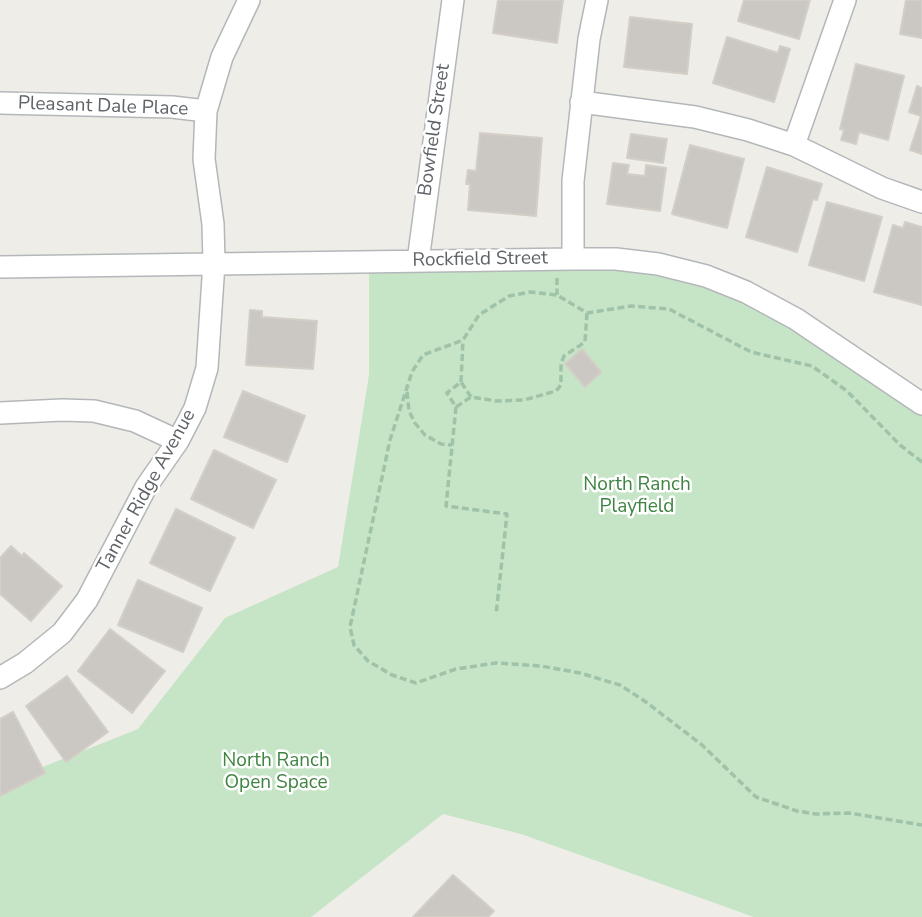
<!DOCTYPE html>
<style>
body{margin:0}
canvas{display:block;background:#efede7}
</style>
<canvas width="922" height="917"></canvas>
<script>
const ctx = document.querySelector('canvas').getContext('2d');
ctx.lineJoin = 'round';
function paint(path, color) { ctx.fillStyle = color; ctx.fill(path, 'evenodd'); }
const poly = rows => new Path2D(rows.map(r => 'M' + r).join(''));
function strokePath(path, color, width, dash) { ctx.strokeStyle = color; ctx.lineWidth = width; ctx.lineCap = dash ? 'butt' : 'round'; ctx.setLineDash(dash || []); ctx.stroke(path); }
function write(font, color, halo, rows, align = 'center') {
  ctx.font = font + ' "Nunito Sans",sans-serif'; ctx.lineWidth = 5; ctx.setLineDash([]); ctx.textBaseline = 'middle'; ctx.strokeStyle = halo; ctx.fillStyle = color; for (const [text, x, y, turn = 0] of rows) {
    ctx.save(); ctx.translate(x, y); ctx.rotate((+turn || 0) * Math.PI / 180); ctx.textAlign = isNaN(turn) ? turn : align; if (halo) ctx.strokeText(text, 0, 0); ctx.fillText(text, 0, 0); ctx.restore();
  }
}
const green = poly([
 [615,268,657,273,705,285,745,300,795,328,922,414,922,917,754,917,521,834,443,814,311,917,0,917,0,784,138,729,225,618,338,567,369,375,369,273,417,270]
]);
const building = poly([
 [498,0,563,0,557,43,493,33,498,0],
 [744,0,810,0,799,39,738,21,744,0],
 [906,0,922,0,922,38,900,34,906,0],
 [630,17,692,24,687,74,624,67,630,17],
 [727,37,778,53,780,46,790,49,774,102,713,83,727,37],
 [856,64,904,76,888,140,859,132,856,144,841,140,844,130,840,129,856,64],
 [917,86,922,88,922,154,910,150,921,116,909,112,917,86],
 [480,133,542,138,536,216,468,210,470,184,466,184,468,170,476,171,480,133],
 [631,134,667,139,663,163,627,158,631,134],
 [690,145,744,159,727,228,672,214,690,145],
 [613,163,629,165,627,174,645,176,646,165,666,168,660,211,607,204,613,163],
 [767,167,822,184,817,200,813,199,797,252,746,237,767,167],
 [827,202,882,217,864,281,809,265,827,202],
 [905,222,922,227,922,305,874,292,893,225,903,228,905,222],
 [250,310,262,311,262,317,317,321,313,369,246,365,250,310],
 [582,349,601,372,585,387,565,364,582,349],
 [243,391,305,416,287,462,224,437,243,391],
 [214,450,276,480,253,528,191,499,214,450],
 [176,509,235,538,210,591,150,563,176,509],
 [11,546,22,556,24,553,62,586,31,621,0,594,0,558,11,546],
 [138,580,202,608,183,652,118,625,138,580],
 [110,629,165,671,132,713,78,671,110,629],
 [67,676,108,732,66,762,26,706,67,676],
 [13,712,45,773,0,796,0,719,13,712],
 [453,875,494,911,488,917,413,917,453,875]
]);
const path = poly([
 [557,278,557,295],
 [461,382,463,340],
 [407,392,409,411,415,423,425,435,441,444,452,445],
 [471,397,461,382,447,393,456,407,471,397,497,401,524,400,556,391,561,385,561,364,564,356,585,342,587,313],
 [456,407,446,506,507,514,496,615],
 [922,462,900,445,847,391,812,366,751,352,669,309,631,306,587,313,557,295,530,292,509,296,479,315,463,340,423,355,412,372,390,440,350,627,354,645,368,661,392,675,416,683,456,669,496,663,541,666,580,673,620,685,646,702,702,745,756,797,797,811,816,814,849,813,922,825]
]);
const minor = poly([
 [581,102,695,117,748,130,794,145,882,188,922,202],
 [0,103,172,107,206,111],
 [794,145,845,0],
 [573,259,573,181,589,39,597,0],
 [418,261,453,0],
 [0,267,573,259,616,259,658,264,706,276,746,292,796,319,922,404],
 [0,413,62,410,94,411,135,421,178,441],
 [0,678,25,663,62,633,87,600,146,487,178,441,195,408,207,368,214,263,213,224,204,159,206,111,222,57,249,0]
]);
const streetNames = [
 ["Pleasant Dale Place",103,107,2],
 ["Bowfield Street",435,130,-82],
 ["Rockfield Street",480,260,-1],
 ["Tanner Ridge Avenue",147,491,-61]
];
const parkNames = [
 ["North Ranch",637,485],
 ["Playfield",637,507],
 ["North Ranch",276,761],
 ["Open Space",276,783]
];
paint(green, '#c6e4c6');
paint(building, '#cbc8c4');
strokePath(building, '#d3cfc6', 2);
strokePath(minor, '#b4b7ba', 24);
strokePath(path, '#9fc3a8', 3.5, [7, 3.5]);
strokePath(minor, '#fff', 21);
write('19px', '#5e6266', '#fff', streetNames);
write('19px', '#3f8442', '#fff', parkNames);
</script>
